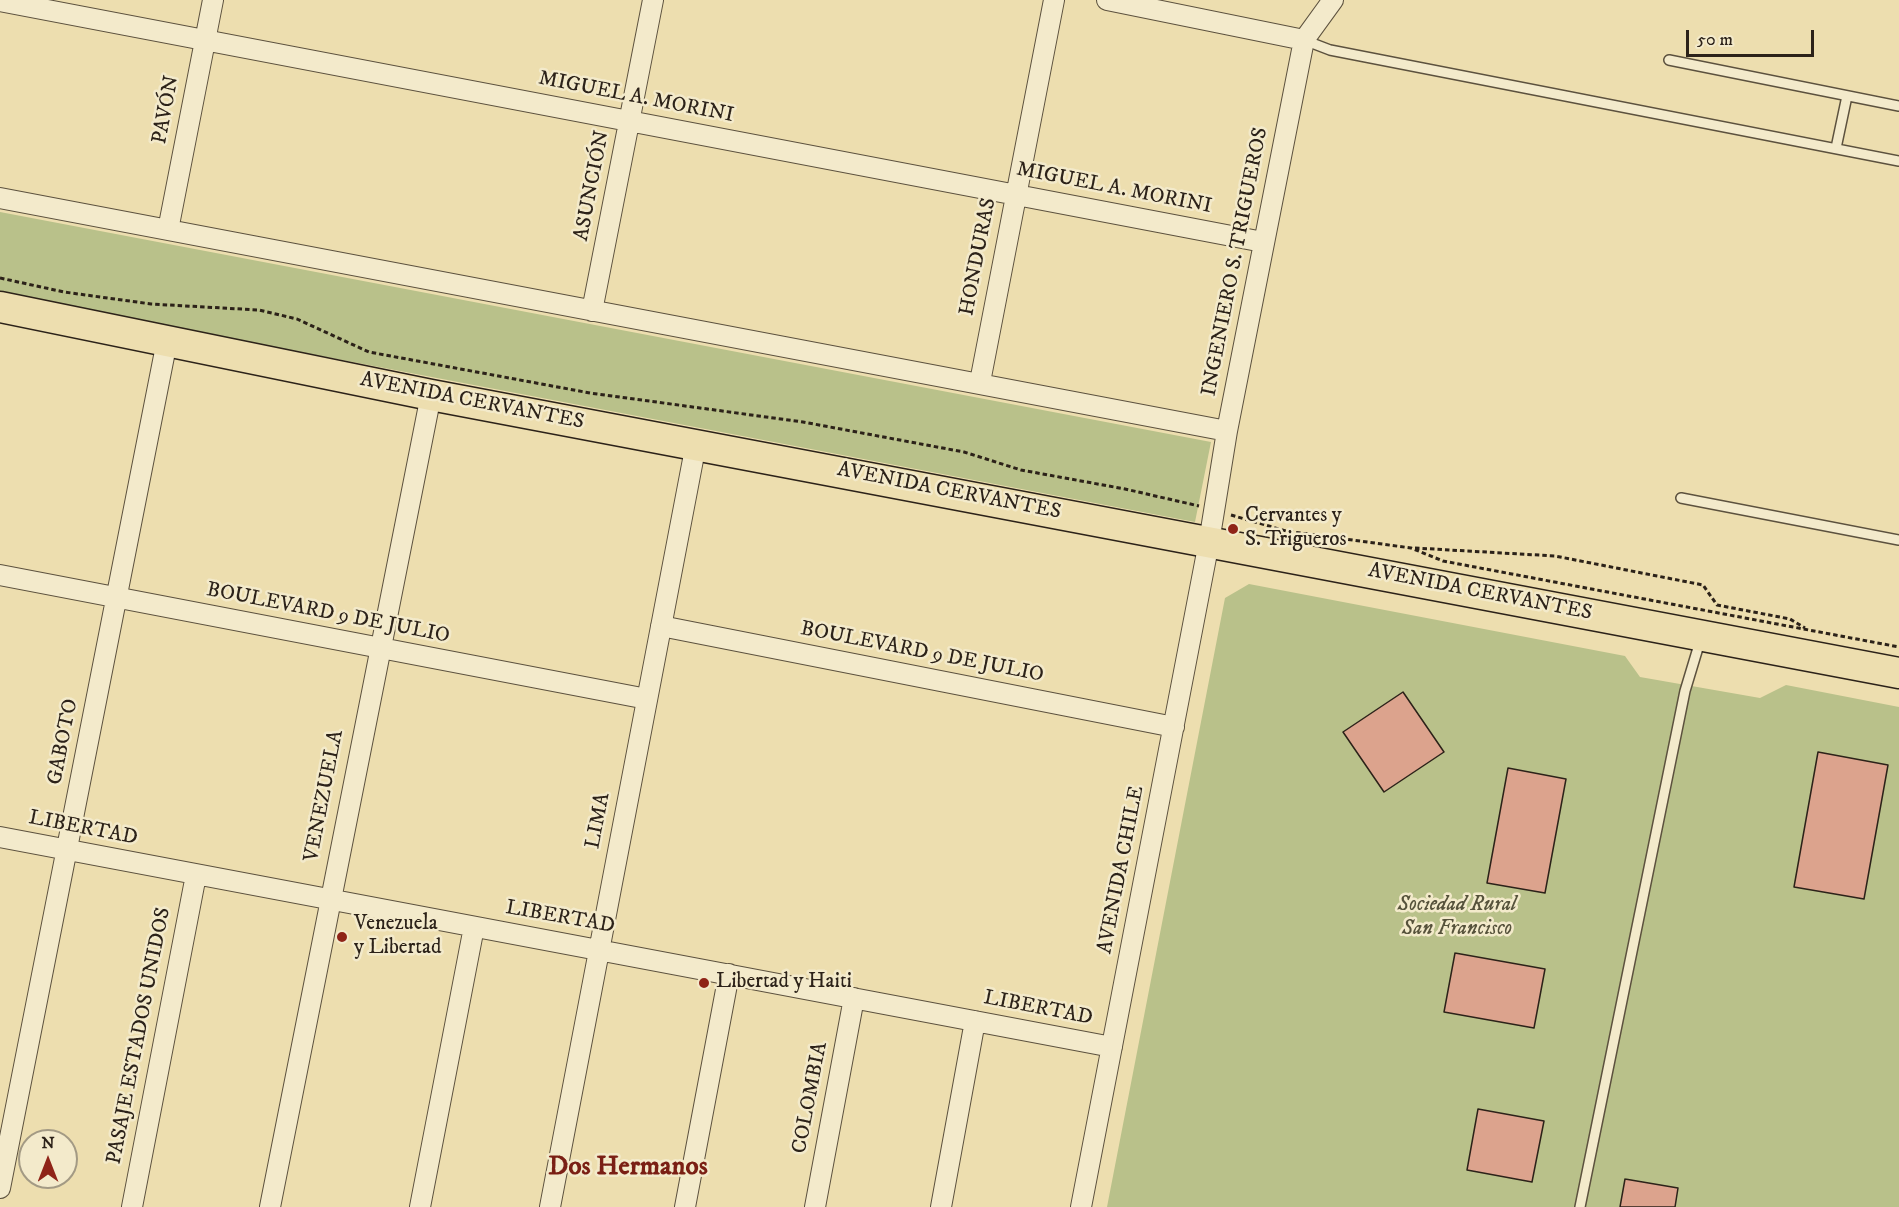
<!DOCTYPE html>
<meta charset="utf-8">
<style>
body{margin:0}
#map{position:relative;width:1899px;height:1207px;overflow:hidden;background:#eddeaf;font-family:"IM FELL DW Pica",serif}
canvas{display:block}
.north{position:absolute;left:18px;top:1129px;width:60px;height:60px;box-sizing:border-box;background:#f3eacb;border:2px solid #a39a84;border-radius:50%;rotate:0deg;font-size:16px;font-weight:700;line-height:24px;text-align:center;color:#2c2219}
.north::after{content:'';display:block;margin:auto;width:21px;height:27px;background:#8f2418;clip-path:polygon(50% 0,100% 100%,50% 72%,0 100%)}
.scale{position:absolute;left:1686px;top:30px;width:128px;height:27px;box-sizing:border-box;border:3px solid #2c2219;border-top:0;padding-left:8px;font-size:18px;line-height:21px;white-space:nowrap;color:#2c2219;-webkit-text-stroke:4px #f3eacb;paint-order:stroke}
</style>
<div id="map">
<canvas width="1899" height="1207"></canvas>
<div class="north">N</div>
<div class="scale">50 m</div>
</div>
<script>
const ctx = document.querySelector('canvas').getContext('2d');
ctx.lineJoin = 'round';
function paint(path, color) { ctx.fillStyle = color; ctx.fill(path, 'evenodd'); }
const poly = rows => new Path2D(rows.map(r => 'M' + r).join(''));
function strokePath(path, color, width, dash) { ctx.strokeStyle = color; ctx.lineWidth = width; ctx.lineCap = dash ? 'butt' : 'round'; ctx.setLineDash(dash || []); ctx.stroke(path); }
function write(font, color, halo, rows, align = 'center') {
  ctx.font = font + ' "IM FELL DW Pica",serif'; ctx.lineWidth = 5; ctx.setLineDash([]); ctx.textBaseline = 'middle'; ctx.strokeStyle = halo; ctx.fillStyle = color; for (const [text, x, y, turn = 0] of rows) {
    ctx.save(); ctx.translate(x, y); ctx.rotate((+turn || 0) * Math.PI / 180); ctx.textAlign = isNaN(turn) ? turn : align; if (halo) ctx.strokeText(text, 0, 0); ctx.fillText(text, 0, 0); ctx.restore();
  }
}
const green = poly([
 [0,212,1211,442,1195,522,0,295],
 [1249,584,1625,656,1640,677,1760,698,1786,685,1899,707,1899,1207,1107,1207,1225,598]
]);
const building = poly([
 [1403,692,1444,752,1384,792,1343,732,1403,692],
 [1818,752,1888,765,1864,899,1794,887,1818,752],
 [1508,768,1566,779,1545,893,1487,883,1508,768],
 [1455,953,1545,969,1534,1028,1444,1012,1455,953],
 [1478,1109,1544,1121,1532,1182,1467,1170,1478,1109],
 [1625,1179,1678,1188,1675,1207,1620,1207,1625,1179]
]);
const path = poly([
 [0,278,64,292,151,304,259,310,297,319,369,352,590,393,803,422,964,452,1021,470,1125,489,1199,506],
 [1231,515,1286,531,1411,548,1443,561,1899,647],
 [1415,548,1555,556,1703,585,1717,605,1790,619,1805,628]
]);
const service = poly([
 [1304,40,1330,50,1899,161],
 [1669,60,1899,106],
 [1836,148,1847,96],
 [1681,498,1899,540],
 [1580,1207,1685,691,1701,638]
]);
const minor = poly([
 [1107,0,1304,40],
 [0,1,1263,242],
 [0,198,1227,431],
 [168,230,213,0],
 [592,311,653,0],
 [980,382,1054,0],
 [0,575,647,699],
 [661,626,1174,727],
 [0,837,1112,1047],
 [0,1188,167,341],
 [132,1207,196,875],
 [270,1207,431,395],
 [420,1207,474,927],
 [550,1207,696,444],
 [685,1207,729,974],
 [815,1207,854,998],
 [941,1207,975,1021],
 [1081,1207,1209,542,1227,431,1304,40,1333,0]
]);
const primary = poly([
 [0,307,431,395,1899,673]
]);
const markers = [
 [1233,529,6,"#8f2418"],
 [342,937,6,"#8f2418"],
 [704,983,6,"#8f2418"]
];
const streetNames = [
 ["MIGUEL A. MORINI",636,98,11],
 ["PAVÓN",167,110,-79],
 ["ASUNCIÓN",593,186,-79],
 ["MIGUEL A. MORINI",1114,189,11],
 ["HONDURAS",979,257,-79],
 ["INGENIERO S. TRIGUEROS",1236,262,-79],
 ["AVENIDA CERVANTES",472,402,11],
 ["AVENIDA CERVANTES",949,492,11],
 ["AVENIDA CERVANTES",1480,593,11],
 ["BOULEVARD 9 DE JULIO",328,614,11],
 ["BOULEVARD 9 DE JULIO",922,653,11],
 ["GABOTO",64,742,-79],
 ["VENEZUELA",325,796,-79],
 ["LIMA",599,821,-79],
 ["LIBERTAD",83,829,11],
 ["AVENIDA CHILE",1122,870,-79],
 ["LIBERTAD",560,918,10],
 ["LIBERTAD",1038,1009,11],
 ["PASAJE ESTADOS UNIDOS",140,1036,-79],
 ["COLOMBIA",811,1098,-79]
];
const poiNames = [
 ["Cervantes y",1245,517],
 ["S. Trigueros",1245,541],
 ["Venezuela",354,925],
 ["y Libertad",354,949],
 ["Libertad y Haiti",716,983]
];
const parkNames = [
 ["Sociedad Rural",1457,906],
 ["San Francisco",1457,930]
];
const districtNames = [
 ["Dos Hermanos",628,1168]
];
paint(green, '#b9c18a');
paint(building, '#dca38d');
strokePath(building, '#2c2219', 1.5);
strokePath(service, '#5c513e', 12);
strokePath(minor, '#5c513e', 22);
strokePath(primary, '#2c2219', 33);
strokePath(path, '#2c2219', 3, [4.5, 3]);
strokePath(service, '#f3eacb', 9);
strokePath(minor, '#f3eacb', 20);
strokePath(primary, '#eddeaf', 30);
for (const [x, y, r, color] of markers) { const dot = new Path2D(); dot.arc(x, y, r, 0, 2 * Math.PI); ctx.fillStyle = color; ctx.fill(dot); strokePath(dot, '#f3eacb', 2); }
write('21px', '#2c2219', '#f3eacb', streetNames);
write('21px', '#2c2219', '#f3eacb', poiNames, 'left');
write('italic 21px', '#56523b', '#f3eacb', parkNames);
write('bold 27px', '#7a1f14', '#f3eacb', districtNames);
</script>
